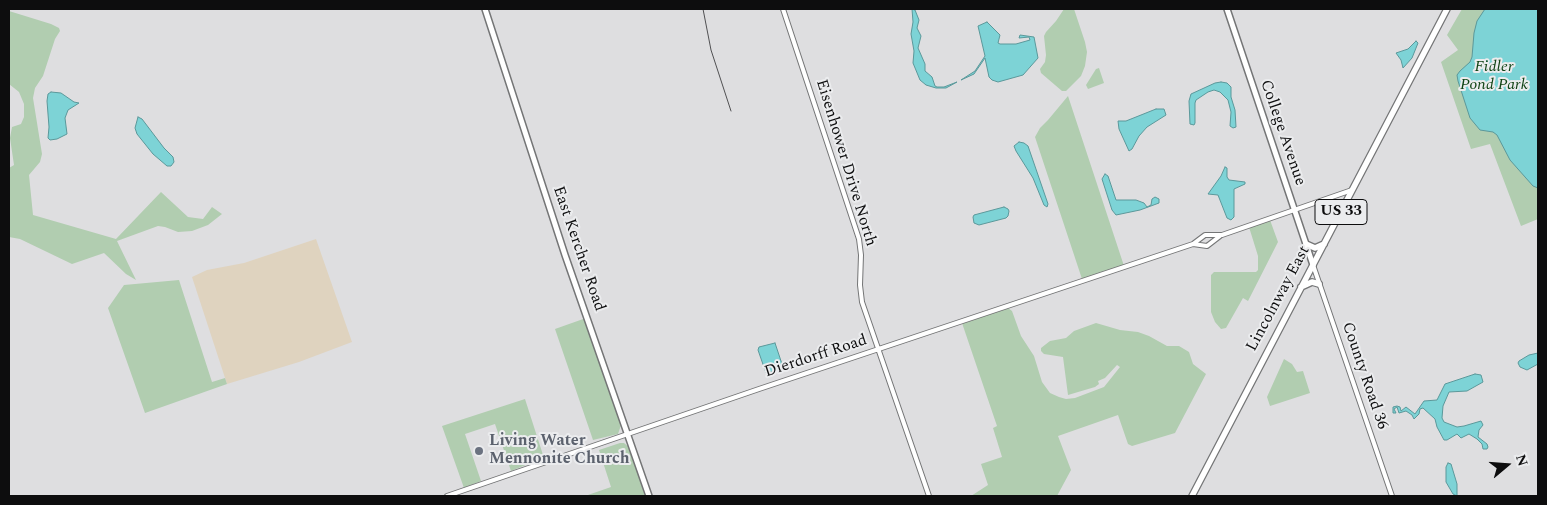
<!DOCTYPE html>
<style>
body{margin:0}
#map{position:relative;width:1547px;height:505px;overflow:hidden;background:#dedee0;font-family:Spectral,serif}
canvas{display:block}
.frame{position:absolute;inset:0;border:10px solid #0d0d0e;pointer-events:none}
.north{position:absolute;left:1482px;top:440px;width:50px;height:50px;-webkit-text-stroke:4px #ebecee;paint-order:stroke;rotate:72deg;font-size:14px;font-weight:700;line-height:20px;text-align:center;color:#0d0d0e}
.north::after{content:'';display:block;margin:auto;width:18px;height:22px;background:#0d0d0e;clip-path:polygon(50% 0,100% 100%,50% 72%,0 100%)}
</style>
<div id="map">
<canvas width="1547" height="505"></canvas>
<div class="frame"></div>
<div class="north">N</div>
</div>
<script>
const ctx = document.querySelector('canvas').getContext('2d');
ctx.lineJoin = 'round';
function paint(path, color) { ctx.fillStyle = color; ctx.fill(path, 'evenodd'); }
const poly = rows => new Path2D(rows.map(r => 'M' + r).join(''));
function strokePath(path, color, width, dash) { ctx.strokeStyle = color; ctx.lineWidth = width; ctx.lineCap = dash ? 'butt' : 'round'; ctx.setLineDash(dash || []); ctx.stroke(path); }
function write(font, color, halo, rows, align = 'center') {
  ctx.font = font + ' Spectral,serif'; ctx.lineWidth = 4; ctx.setLineDash([]); ctx.textBaseline = 'middle'; ctx.strokeStyle = halo; ctx.fillStyle = color; for (const [text, x, y, turn = 0] of rows) {
    ctx.save(); ctx.translate(x, y); ctx.rotate((+turn || 0) * Math.PI / 180); ctx.textAlign = isNaN(turn) ? turn : align; if (halo) ctx.strokeText(text, 0, 0); ctx.fillText(text, 0, 0); ctx.restore();
  }
}
const education = poly([
 [316,239,352,342,299,362,227,384,192,277,207,270,244,263]
]);
const green = poly([
 [1064,9,1074,9,1085,42,1087,52,1085,66,1081,76,1066,91,1062,91,1041,73,1040,69,1045,62,1046,55,1044,36,1046,32,1056,21],
 [1462,9,1538,9,1538,219,1521,226,1490,144,1471,149,1441,62,1458,50,1447,35],
 [9,11,51,24,59,28,60,31,55,39,43,76,35,88,33,98,42,154,40,162,29,175,33,215,116,239,161,192,188,217,203,219,212,207,222,214,208,225,192,231,178,232,165,227,158,226,117,241,136,280,126,274,104,253,72,264,20,239,9,237,9,168,14,165,10,138,12,127,21,124,24,117,24,104,19,92,9,84],
 [1099,68,1104,83,1088,89,1086,85,1096,69],
 [1068,96,1124,266,1082,279,1035,137,1040,128,1048,120],
 [1270,220,1278,242,1248,301,1243,298,1226,328,1221,329,1215,322,1211,312,1211,275,1214,272,1256,272,1258,270,1258,256,1249,227],
 [179,280,212,382,225,378,227,384,145,413,108,308,124,285],
 [1008,308,1012,311,1021,336,1034,356,1042,382,1050,393,1059,397,1066,399,1075,398,1104,387,1120,367,1117,365,1105,378,1098,381,1099,384,1095,387,1068,395,1063,357,1044,354,1041,351,1041,348,1050,341,1066,338,1074,331,1096,323,1120,330,1138,332,1149,336,1167,346,1179,346,1189,352,1193,364,1206,374,1175,433,1132,446,1128,444,1118,415,1058,436,1071,470,1057,496,971,496,988,485,981,464,1002,457,993,428,997,426,962,323],
 [586,318,621,425,618,434,593,440,555,329],
 [1284,359,1292,364,1297,372,1303,371,1310,393,1270,406,1267,397],
 [525,399,543,455,540,459,511,471,495,424,465,434,481,481,464,488,442,426],
 [620,443,624,443,630,448,645,496,585,496,611,487,599,450]
]);
const water = poly([
 [912,9,915,10,919,20,917,28,921,36,918,48,925,64,925,71,932,77,935,86,937,87,944,87,957,82,946,88,936,88,926,85,920,80,913,63,914,51,911,34,913,22,912,9],
 [1485,9,1538,9,1538,188,1533,186,1510,160,1497,135,1493,132,1480,130,1470,118,1458,81,1457,75,1460,71,1470,62,1472,57,1474,33,1477,21,1485,9],
 [987,22,1000,35,998,43,1000,44,1016,44,1030,40,1029,37,1019,38,1020,35,1034,37,1038,58,1023,75,998,82,992,80,989,77,985,58,974,74,961,80,975,71,985,56,978,26,987,22],
 [1416,41,1418,43,1412,58,1403,68,1401,60,1396,53,1408,49,1416,41],
 [1221,82,1227,83,1231,87,1231,97,1235,110,1236,127,1233,128,1230,126,1231,112,1228,100,1220,92,1214,90,1208,92,1196,100,1195,103,1195,123,1194,125,1190,124,1189,101,1191,94,1215,83,1221,82],
 [51,92,61,93,74,102,79,103,68,110,65,118,67,134,57,139,50,140,48,138,49,127,47,101,48,94,51,92],
 [1156,109,1164,109,1166,115,1147,127,1139,136,1132,149,1129,151,1119,129,1118,121,1126,121,1156,109],
 [138,117,142,119,164,148,173,157,174,162,171,166,167,166,153,154,137,134,135,128,138,117],
 [1019,142,1024,143,1028,146,1048,204,1047,207,1044,205,1033,178,1016,151,1014,146,1019,142],
 [1225,167,1227,168,1227,177,1229,180,1245,182,1245,184,1234,189,1234,217,1231,220,1227,218,1218,195,1208,194,1221,176,1225,167],
 [1105,174,1108,176,1116,200,1136,200,1144,203,1147,207,1151,205,1152,199,1155,197,1159,199,1159,203,1140,210,1116,215,1112,210,1102,179,1105,174],
 [1004,207,1008,209,1009,211,1008,216,1006,218,979,225,974,223,973,217,974,215,1004,207],
 [775,343,783,367,781,369,766,373,758,350,759,347,775,343],
 [1538,353,1538,364,1527,370,1520,367,1518,363,1519,361,1529,355,1538,353],
 [1475,374,1481,375,1483,382,1467,391,1449,392,1443,406,1442,418,1444,422,1457,427,1464,426,1481,421,1483,425,1479,430,1478,437,1487,444,1488,447,1487,449,1483,449,1482,444,1477,439,1469,434,1461,438,1457,434,1447,440,1444,440,1437,427,1435,419,1423,408,1420,409,1419,414,1414,419,1412,415,1406,411,1399,413,1397,407,1394,409,1396,413,1393,413,1393,407,1397,406,1400,407,1401,411,1406,407,1415,414,1424,401,1437,400,1445,384,1475,374],
 [1448,463,1451,464,1457,484,1457,496,1453,494,1446,482,1446,467,1448,463]
]);
const stream = poly([
 [1536,496,1538,494]
]);
const minor = poly([
 [783,9,859,239,861,255,860,285,862,302,929,496],
 [1193,244,1207,246,1220,236],
 [1313,265,1392,496],
 [447,496,759,389,1193,244,1205,235,1222,235,1352,190]
]);
const major = poly([
 [485,9,565,255,649,496],
 [1227,9,1313,265]
]);
const highway = poly([
 [1306,244,1315,248,1324,244],
 [1301,287,1312,282,1319,284],
 [1192,496,1447,9]
]);
const rail = poly([
 [703,9,711,50,731,111]
]);
const markers = [
 [479,451,5,"#6b7280"]
];
const shields = [
 [1341,212,52]
];
const shieldNames = [
 ["US 33",1341,212]
];
const parkNames = [
 ["Fidler",1494,68],
 ["Pond Park",1494,86]
];
const streetNames = [
 ["College Avenue",1282,133,71],
 ["Eisenhower Drive North",845,163,73],
 ["East Kercher Road",578,249,71],
 ["Lincolnway East",1279,299,-62],
 ["Dierdorff Road",816,357,-18],
 ["County Road 36",1364,376,71]
];
const worshipNames = [
 ["Living Water",489,442],
 ["Mennonite Church",489,460]
];
paint(education, '#dfd3bf');
paint(green, '#b1cdb0');
paint(water, '#7dd3d6');
strokePath(water, '#5b989a', 1);
strokePath(stream, '#5b989a', 1);
strokePath(minor, '#747576', 6);
strokePath(major, '#747576', 8);
strokePath(highway, '#747576', 8);
strokePath(minor, '#fff', 4);
strokePath(major, '#fff', 5);
strokePath(highway, '#fff', 5.5);
strokePath(rail, '#505052', 1);
for (const [x, y, r, color] of markers) { const dot = new Path2D(); dot.arc(x, y, r, 0, 2 * Math.PI); ctx.fillStyle = color; ctx.fill(dot); strokePath(dot, '#ebecee', 2); }
for (const [x, y, w] of shields) { const box = new Path2D(); box.roundRect(x - w / 2, y - 12.5, w, 25, 4); ctx.fillStyle = '#ebecee'; ctx.fill(box); strokePath(box, '#0d0d0e', 1); }
write('bold 15px', '#0d0d0e', null, shieldNames);
write('italic 16px', '#104315', '#ebecee', parkNames);
write('16px', '#0d0d0e', '#ebecee', streetNames);
write('bold 16px', '#5b616d', '#ebecee', worshipNames, 'left');
</script>
